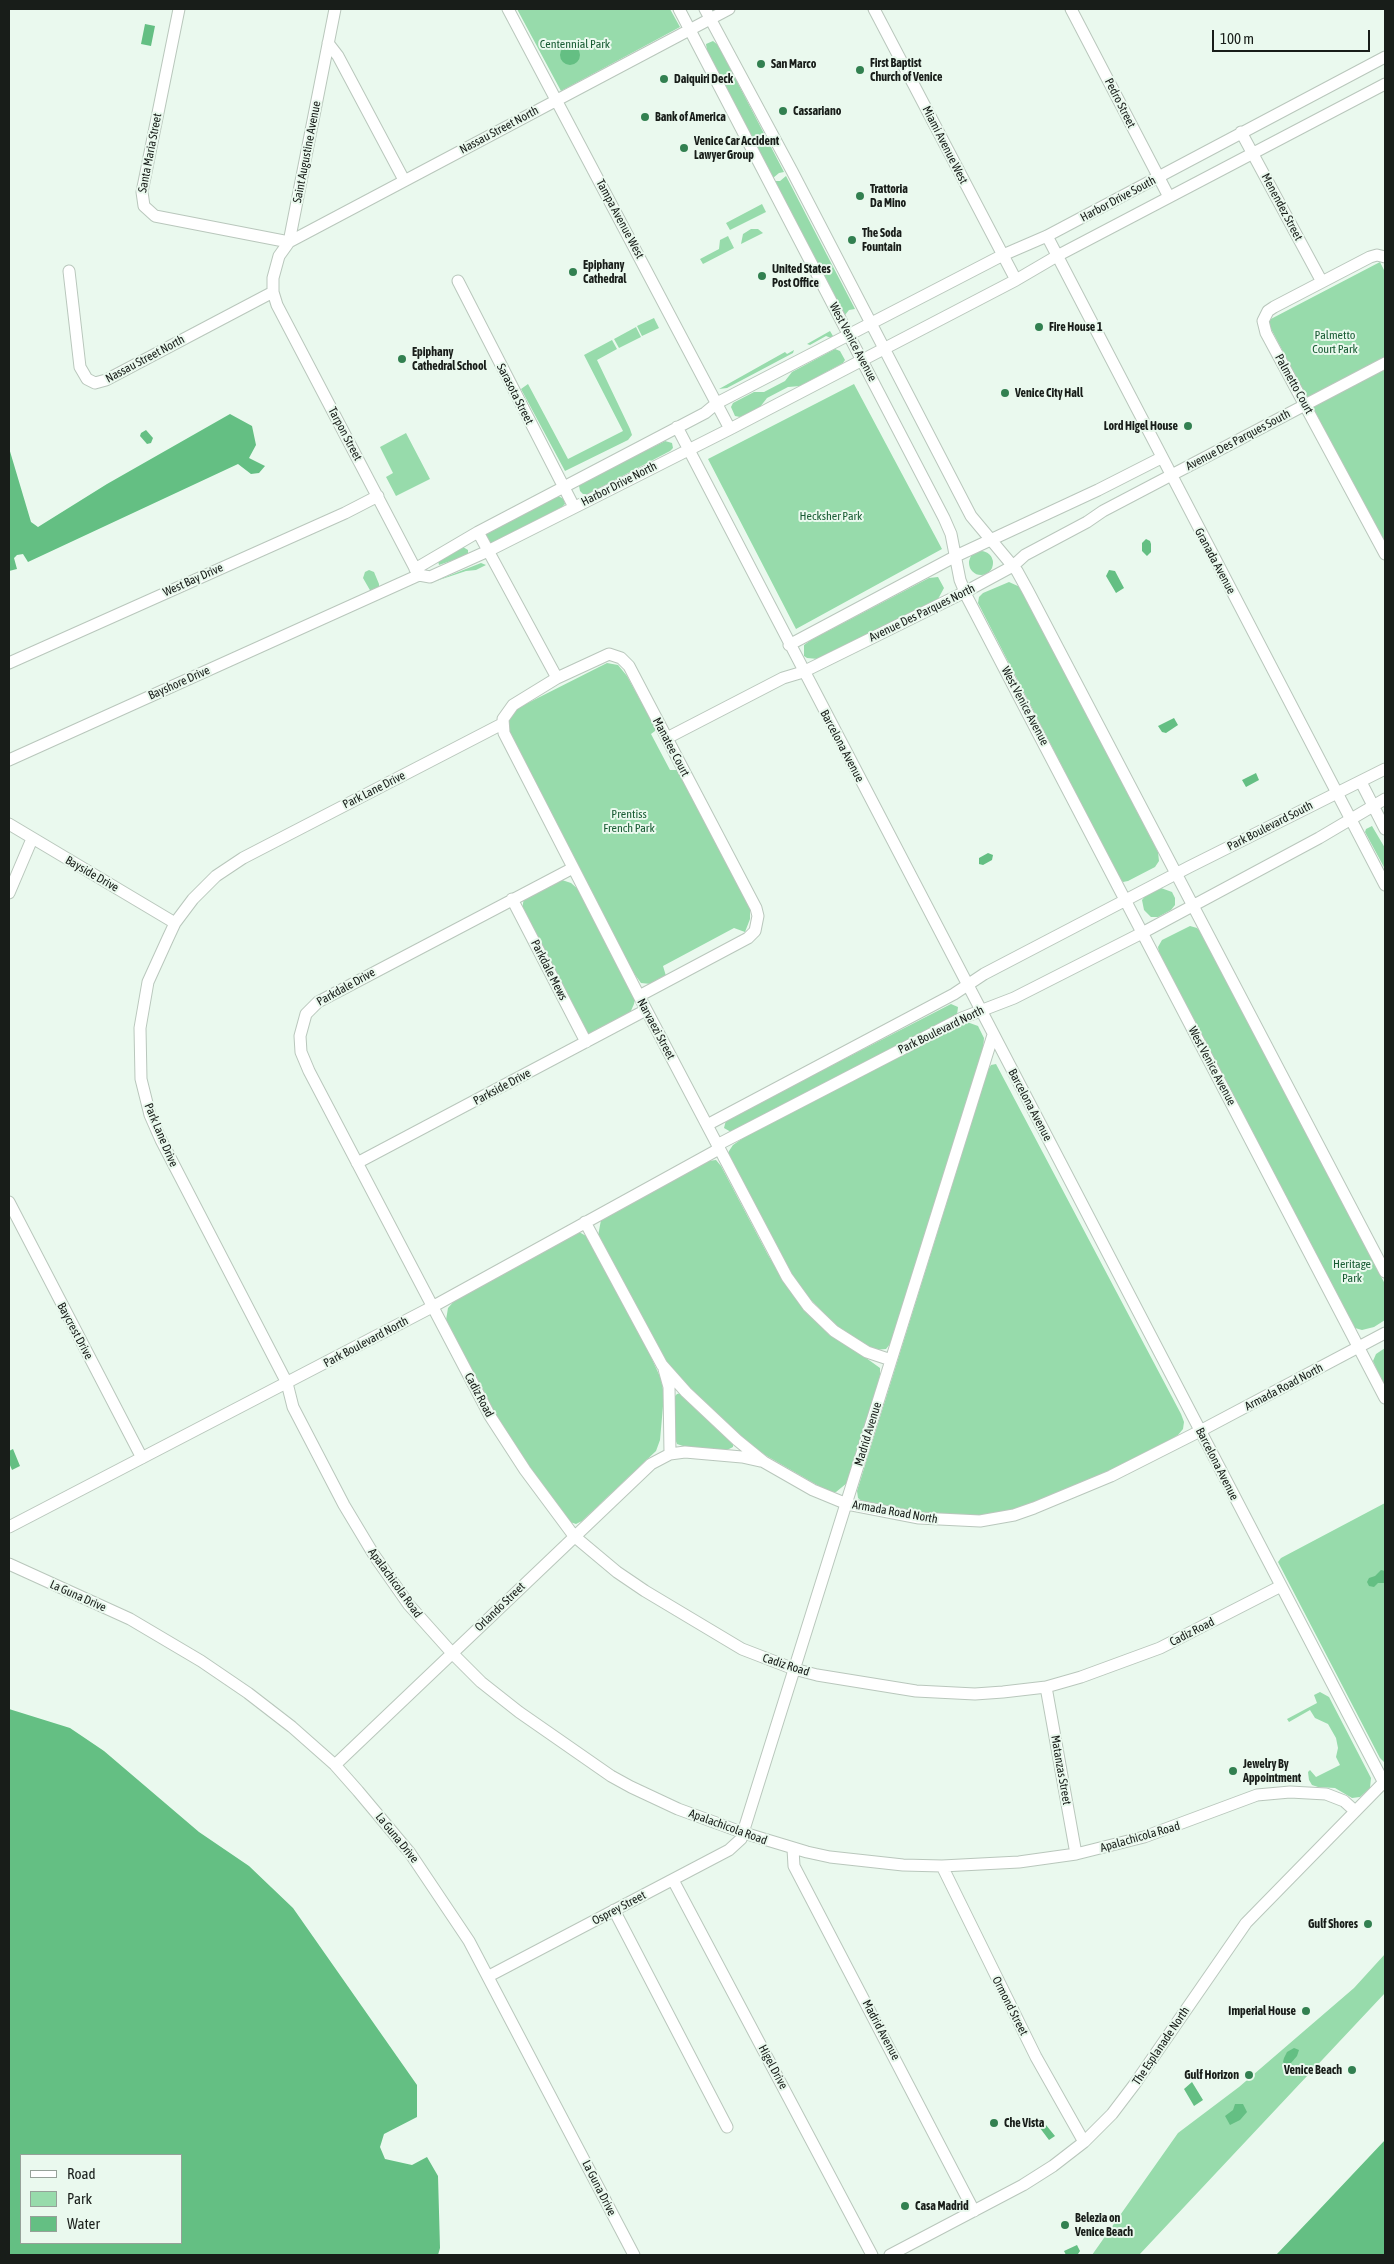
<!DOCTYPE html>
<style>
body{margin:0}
#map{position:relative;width:1394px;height:2264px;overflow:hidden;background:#eaf9ee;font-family:"Asap Condensed",sans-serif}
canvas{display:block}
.frame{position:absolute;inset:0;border:10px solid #181d19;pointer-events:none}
.legend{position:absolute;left:20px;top:2154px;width:162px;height:90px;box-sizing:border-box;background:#eaf9ee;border:1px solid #96a199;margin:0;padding:6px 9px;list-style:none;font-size:15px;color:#181d19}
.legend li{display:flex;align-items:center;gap:10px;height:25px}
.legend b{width:25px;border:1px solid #96a199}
.scale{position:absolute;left:1212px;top:30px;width:158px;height:22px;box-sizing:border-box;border:2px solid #181d19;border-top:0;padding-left:6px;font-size:15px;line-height:18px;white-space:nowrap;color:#181d19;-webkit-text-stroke:4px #eaf9ee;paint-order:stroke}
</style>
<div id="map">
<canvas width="1394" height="2264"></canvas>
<div class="frame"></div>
<ul class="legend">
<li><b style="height:6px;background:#fff"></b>Road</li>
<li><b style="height:14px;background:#97dbab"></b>Park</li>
<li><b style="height:14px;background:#64bf83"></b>Water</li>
</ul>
<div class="scale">100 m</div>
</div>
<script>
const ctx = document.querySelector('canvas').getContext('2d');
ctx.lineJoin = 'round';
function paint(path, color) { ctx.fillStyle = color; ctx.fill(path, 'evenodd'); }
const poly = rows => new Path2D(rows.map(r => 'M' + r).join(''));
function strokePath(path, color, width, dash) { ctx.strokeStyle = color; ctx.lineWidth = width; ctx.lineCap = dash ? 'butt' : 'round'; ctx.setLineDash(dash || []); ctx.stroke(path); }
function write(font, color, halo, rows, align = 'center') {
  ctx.font = font + ' "Asap Condensed",sans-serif'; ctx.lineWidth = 4; ctx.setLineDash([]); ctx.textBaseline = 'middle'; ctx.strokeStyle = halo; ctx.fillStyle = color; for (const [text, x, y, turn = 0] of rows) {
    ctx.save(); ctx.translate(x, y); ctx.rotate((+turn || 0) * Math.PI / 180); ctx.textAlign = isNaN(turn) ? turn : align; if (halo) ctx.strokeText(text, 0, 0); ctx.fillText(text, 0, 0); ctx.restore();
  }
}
const green = poly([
 [517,9,670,9,680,27,561,91],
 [713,41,718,45,784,172,779,173,773,178,707,51,706,44],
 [786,176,855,309,849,310,845,315,775,181,780,181],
 [762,204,766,212,730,230,726,223],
 [751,229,758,229,763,233,741,244,743,234],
 [728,236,734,248,703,264,700,259,719,249,720,240],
 [1380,262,1385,272,1385,547,1267,321],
 [654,318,659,328,642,336,637,326],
 [636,327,641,337,619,348,614,339],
 [830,331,833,336,831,338,826,336,810,345,807,344],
 [612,340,617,349,597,360,630,429,632,435,628,440,565,471,521,389,528,384,568,459,623,431,584,355],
 [835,349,840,351,845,360,843,363,800,386,788,387,767,398,760,407,740,417,735,416,731,407,733,403,754,392,764,392,785,381,792,372],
 [794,350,793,353,727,388,719,389,785,352,787,354],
 [854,384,942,549,796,629,708,459],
 [406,433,430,479,396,496,386,477,393,473,380,447],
 [665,441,672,443,673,448,670,451,588,494,583,494,580,491,579,486,582,483],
 [558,496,564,499,565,504,562,507,494,543,489,543,486,534],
 [463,547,468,550,468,555,439,565,438,561],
 '969 563a12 12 0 1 1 24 0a12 12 0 1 1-24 0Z',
 [481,563,486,565,476,570,466,571,433,582],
 [369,570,374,572,379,584,379,588,371,592,363,578,365,572],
 [938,577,944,588,938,599,843,648,818,659,807,658,804,656,804,645,811,640,929,578],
 [1009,582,1020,587,1158,852,1159,861,1155,867,1128,881,1123,882,1120,879,978,603,979,597,983,593],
 [607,663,618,665,627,676,655,727,655,731,651,734,670,770,678,770,750,908,750,919,745,932,734,928,663,966,666,976,651,984,641,983,633,972,508,730,509,715,514,710],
 [1372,826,1385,848,1385,869,1365,832,1366,829],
 [562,880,571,883,579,890,635,999,634,1004,630,1013,590,1035,586,1032,522,909,524,898],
 [1161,888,1172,892,1175,898,1175,905,1171,910,1158,917,1151,917,1144,910,1142,900,1146,895],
 [1190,926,1197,928,1201,932,1385,1284,1385,1320,1374,1327,1362,1330,1355,1328,1159,953,1158,947,1162,940],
 [951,1004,958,1007,957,1015,731,1132,724,1128,726,1120],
 [967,1022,978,1026,984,1038,983,1050,890,1344,886,1349,874,1350,838,1327,805,1294,793,1277,728,1154,729,1151,733,1145,746,1136],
 [996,1064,1181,1414,1184,1422,1183,1429,1178,1435,1163,1444,1106,1473,1021,1508,990,1516,920,1515,864,1503,858,1498,857,1491,988,1070,991,1065],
 [716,1160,721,1166,768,1255,790,1291,820,1325,880,1368,880,1375,876,1391,847,1483,836,1492,829,1492,765,1455,731,1429,679,1377,664,1358,598,1236,601,1220,708,1161],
 [579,1232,588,1237,647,1348,661,1379,664,1395,660,1440,656,1451,582,1521,576,1524,570,1522,518,1452,484,1396,446,1320,448,1308,456,1299],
 [1385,1348,1385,1387,1373,1361,1376,1354],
 [681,1393,733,1444,733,1447,727,1450,683,1446,677,1444,675,1439,674,1397,677,1394],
 [1385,1503,1385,1763,1380,1758,1278,1562,1281,1558],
 [1320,1692,1329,1697,1371,1778,1370,1788,1360,1797,1352,1798,1335,1788,1318,1787,1312,1785,1309,1780,1308,1772,1310,1770,1316,1777,1340,1765,1336,1757,1338,1748,1336,1738,1328,1724,1315,1718,1310,1710,1289,1722,1287,1719,1317,1703,1314,1695],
 [1385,1954,1385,1993,1139,2255,1092,2255,1178,2133,1239,2087,1354,1988]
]);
const water = poly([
 [145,24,155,26,151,46,141,44],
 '560 55a10 10 0 1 1 20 0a10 10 0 1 1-20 0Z',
 [230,414,252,426,256,445,249,458,265,466,259,473,251,474,238,464,28,562,23,554,17,555,14,558,17,569,9,571,9,448,31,522,38,527,107,484],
 [146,430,153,438,151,443,147,444,140,436,141,433],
 [1146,539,1150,541,1151,544,1151,552,1147,556,1142,551,1142,543],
 [1109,570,1115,571,1124,588,1116,593,1106,576],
 [1174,718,1178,725,1166,733,1162,732,1158,726],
 [1256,773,1259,780,1246,787,1242,780],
 [988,853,993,855,992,860,983,865,979,864,979,858],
 [13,1449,20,1466,12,1470,9,1463,9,1451],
 [1381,1570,1385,1571,1385,1583,1378,1583,1374,1587,1369,1586,1367,1582,1369,1578,1375,1576],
 [9,1709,70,1728,104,1751,199,1832,249,1866,293,1908,417,2085,417,2117,384,2134,380,2147,385,2159,412,2165,427,2157,438,2176,440,2248,438,2255,9,2255],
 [21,2155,181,2155,181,2243,21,2243],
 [1294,2048,1299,2050,1297,2056,1291,2063,1285,2064,1283,2062,1284,2058,1287,2052],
 [1192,2082,1203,2100,1194,2106,1184,2089],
 [1235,2104,1243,2104,1247,2112,1240,2120,1230,2125,1225,2116,1233,2110],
 [1046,2125,1055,2136,1049,2140,1040,2128],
 [1385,2140,1385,2255,1276,2255,1318,2211],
 [1077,2245,1080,2251,1078,2254,1066,2255,1064,2251]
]);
const minor = poly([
 [179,9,142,192,144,206,155,216,289,242],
 [335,9,289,242,279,256,273,278,273,292,277,305,418,574],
 [508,9,730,429],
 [679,9,944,518,951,534,960,580,967,597,1385,1398],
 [705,9,792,171,971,516,1017,571,1028,591,1385,1272],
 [874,9,1016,280],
 [1071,9,1169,197],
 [328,43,338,56,404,180],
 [1241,132,1322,282],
 [1047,236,1385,885],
 [289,242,729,9],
 [1385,257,1377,255,1370,257,1274,307,1268,311,1263,321,1266,333,1385,554],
 [69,271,80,367,87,379,95,383,106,380,273,292],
 [458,281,574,507],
 [677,427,1384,1783],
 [478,532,557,678],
 [415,569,478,532,705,413,717,403,1003,255,1047,236,1385,57],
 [789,645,956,556,1098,490,1161,458],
 [9,663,345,513,378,496],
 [502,724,243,858,216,876,193,899,175,923,168,938,148,982,140,1028,141,1079,150,1115,161,1140,287,1383,293,1407,344,1505,374,1555,409,1605,452,1653,481,1682,519,1712,611,1776,631,1787,678,1809,744,1833,807,1852,830,1857,903,1865,942,1866,1019,1862,1076,1854,1144,1837,1257,1795,1290,1792,1326,1794,1344,1801,1355,1811],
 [667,738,783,678,803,672,965,592,1013,566,1025,555,1087,522,1103,511,1385,363],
 [9,760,419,575,430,577,488,551,730,429,1016,280,1057,256,1385,84],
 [1361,782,1385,829],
 [9,824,175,923],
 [573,868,318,1002,306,1014,300,1036,301,1052,309,1071,490,1416,525,1470,574,1536,617,1572,645,1591,742,1649,794,1669,817,1675,916,1691,975,1694,1003,1692,1046,1687,1081,1677,1160,1648,1281,1586],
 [9,893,32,839],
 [512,899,586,1042],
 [639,996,748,938,755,931,758,916,756,908,629,666,621,658,609,654,557,678,513,705,503,719,504,733,639,996,787,1277,808,1306,834,1331,867,1352,891,1360],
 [707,1125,954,994,984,974,1189,867,1385,769],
 [717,1145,962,1018,1014,998,1142,933,1319,838,1385,799],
 [357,1163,646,1010],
 [9,1202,142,1458],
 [585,1222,662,1365,686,1392,737,1440,764,1462,813,1490,847,1504,919,1518,980,1521,1014,1515,1034,1508,1111,1476,1200,1431,1385,1333],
 [664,1369,669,1387,670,1454],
 [9,1527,432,1307,719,1149],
 [9,1564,130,1619,201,1661,248,1693,292,1727,335,1765,358,1791,410,1853,469,1941,634,2255],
 [1046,1687,1076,1854],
 [335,1765,651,1464,670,1454,685,1452,742,1457,760,1461],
 [793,1849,794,1866,974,2211],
 [942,1866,1036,2057,1084,2142],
 [673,1880,872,2255],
 [614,1910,727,2127],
 [489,1976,729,1850,741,1839,993,1035],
 [890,2255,1023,2185,1053,2166,1084,2142,1112,2114,1134,2085,1246,1923,1385,1781]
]);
const markers = [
 [761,64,5,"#328050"],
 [860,70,5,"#328050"],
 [664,79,5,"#328050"],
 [783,111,5,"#328050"],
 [645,117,5,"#328050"],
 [684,148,5,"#328050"],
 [860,196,5,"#328050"],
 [852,240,5,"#328050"],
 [573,272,5,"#328050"],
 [762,276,5,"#328050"],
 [1039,327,5,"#328050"],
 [402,359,5,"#328050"],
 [1005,393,5,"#328050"],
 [1188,426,5,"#328050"],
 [1233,1771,5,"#328050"],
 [1368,1924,5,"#328050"],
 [1306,2011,5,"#328050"],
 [1352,2070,5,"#328050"],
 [1249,2075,5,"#328050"],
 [994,2123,5,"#328050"],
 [905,2206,5,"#328050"],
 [1065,2225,5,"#328050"]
];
const parkNames = [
 ["Centennial Park",575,44],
 ["Palmetto",1335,335],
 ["Court Park",1335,349],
 ["Hecksher Park",831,516],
 ["Prentiss",629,814],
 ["French Park",629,828],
 ["Heritage",1352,1264],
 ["Park",1352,1278]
];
const poiNames = [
 ["First Baptist",870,63],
 ["Church of Venice",870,77],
 ["San Marco",771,64],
 ["Daiquiri Deck",674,79],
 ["Cassariano",793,111],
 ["Bank of America",655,117],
 ["Venice Car Accident",694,141],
 ["Lawyer Group",694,155],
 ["Trattoria",870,189],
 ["Da Mino",870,203],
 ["The Soda",862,233],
 ["Fountain",862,247],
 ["Epiphany",583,265],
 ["Cathedral",583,279],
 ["United States",772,269],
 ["Post Office",772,283],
 ["Fire House 1",1049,327],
 ["Epiphany",412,352],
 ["Cathedral School",412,366],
 ["Venice City Hall",1015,393],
 ["Lord Higel House",1178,426,"right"],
 ["Jewelry By",1243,1764],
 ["Appointment",1243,1778],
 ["Gulf Shores",1358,1924,"right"],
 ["Imperial House",1296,2011,"right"],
 ["Venice Beach",1342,2070,"right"],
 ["Gulf Horizon",1239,2075,"right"],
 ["Che Vista",1004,2123],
 ["Casa Madrid",915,2206],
 ["Belezia on",1075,2218],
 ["Venice Beach",1075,2232]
];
const streetNames = [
 ["Pedro Street",1120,103,63],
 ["Nassau Street North",499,130,-28],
 ["Miami Avenue West",945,145,63],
 ["Saint Augustine Avenue",307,152,-79],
 ["Santa Maria Street",150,153,-79],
 ["Harbor Drive South",1118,199,-28],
 ["Menendez Street",1282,207,62],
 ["Tampa Avenue West",620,219,62],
 ["West Venice Avenue",853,342,62],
 ["Nassau Street North",145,359,-28],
 ["Palmetto Court",1294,384,61],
 ["Sarasota Street",515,394,63],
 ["Tarpon Street",345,434,62],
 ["Avenue Des Parques South",1238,440,-28],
 ["Harbor Drive North",619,484,-27],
 ["Granada Avenue",1215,561,62],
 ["West Bay Drive",193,580,-24],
 ["Avenue Des Parques North",922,613,-26],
 ["Bayshore Drive",179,683,-24],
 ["West Venice Avenue",1025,706,62],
 ["Barcelona Avenue",842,746,62],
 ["Manatee Court",671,747,62],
 ["Park Lane Drive",374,790,-27],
 ["Park Boulevard South",1270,826,-27],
 ["Bayside Drive",92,874,30],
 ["Parkdale Mews",549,970,63],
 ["Parkdale Drive",346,987,-29],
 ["Narvaezi Street",656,1029,62],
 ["Park Boulevard North",941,1030,-26],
 ["West Venice Avenue",1212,1066,62],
 ["Parkside Drive",502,1087,-28],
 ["Barcelona Avenue",1030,1105,62],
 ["Park Lane Drive",161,1135,67],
 ["Baycrest Drive",75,1331,62],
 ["Park Boulevard North",366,1342,-28],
 ["Armada Road North",1284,1387,-28],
 ["Cadiz Road",479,1395,62],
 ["Madrid Avenue",868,1434,-73],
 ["Barcelona Avenue",1217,1464,63],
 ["Armada Road North",895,1512,10],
 ["Apalachicola Road",395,1583,54],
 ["La Guna Drive",78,1596,24],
 ["Orlando Street",500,1607,-44],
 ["Cadiz Road",1192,1632,-27],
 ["Cadiz Road",786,1665,18],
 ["Matanzas Street",1061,1770,80],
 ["Apalachicola Road",728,1827,20],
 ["Apalachicola Road",1140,1837,-16],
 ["La Guna Drive",397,1838,51],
 ["Osprey Street",619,1908,-28],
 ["Ormond Street",1010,2006,63],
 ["Madrid Avenue",881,2030,62],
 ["The Esplanade North",1161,2046,-56],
 ["Higel Drive",773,2067,62],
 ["La Guna Drive",599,2188,63]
];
paint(green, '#97dbab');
paint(water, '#64bf83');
strokePath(minor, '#b9c7bc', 13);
strokePath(minor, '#fff', 11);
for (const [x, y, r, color] of markers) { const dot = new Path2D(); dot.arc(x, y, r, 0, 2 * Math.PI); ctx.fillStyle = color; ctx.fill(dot); strokePath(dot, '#eaf9ee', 2); }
write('12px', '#185b33', '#eaf9ee', parkNames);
write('bold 12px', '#181d19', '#eaf9ee', poiNames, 'left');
write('12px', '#181d19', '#eaf9ee', streetNames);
</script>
